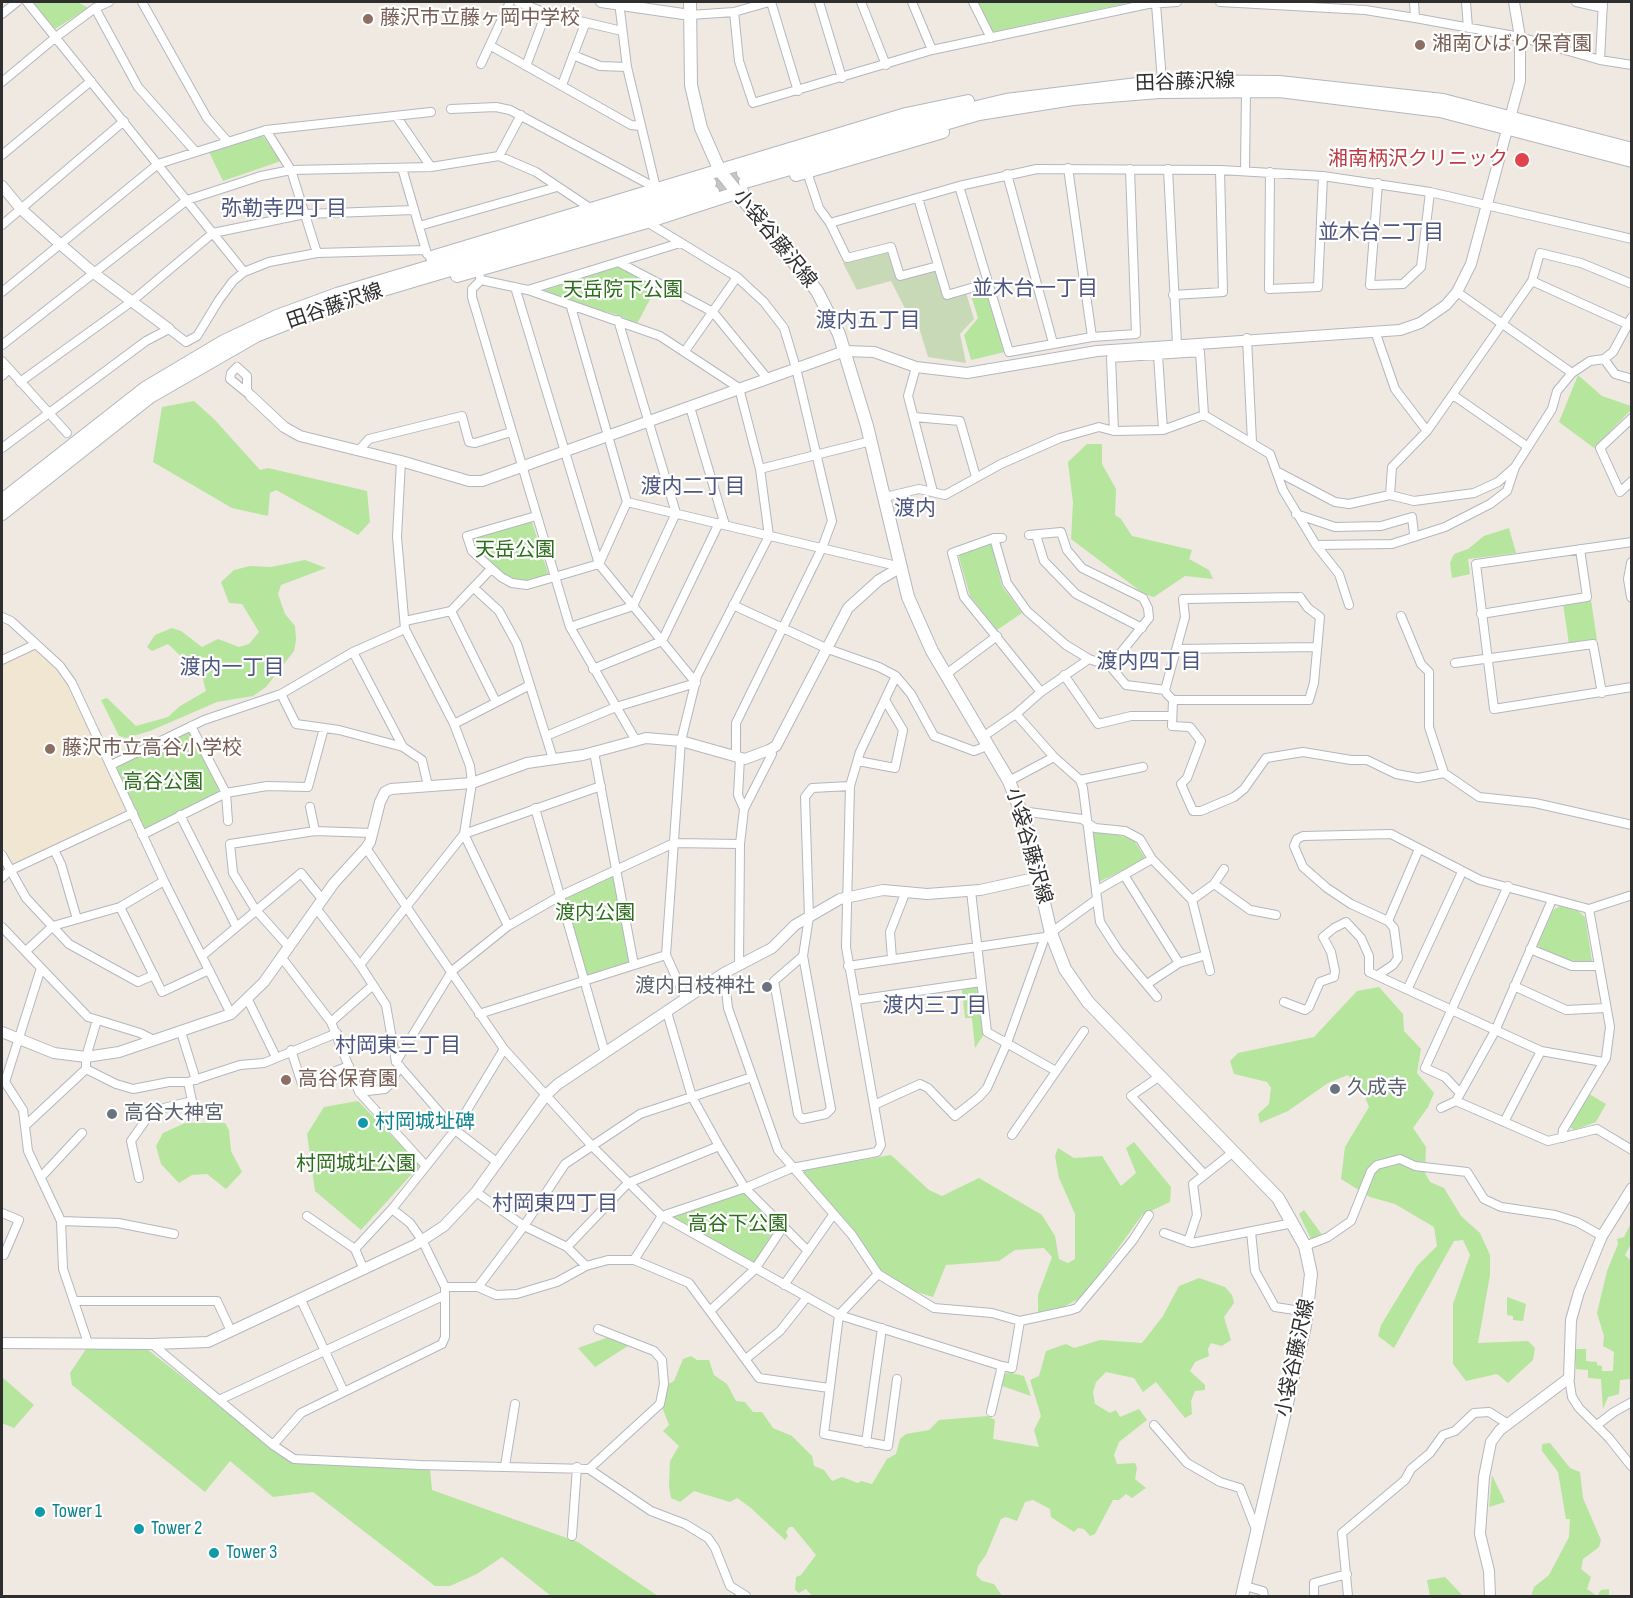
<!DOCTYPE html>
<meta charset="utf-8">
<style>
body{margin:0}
#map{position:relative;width:1633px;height:1598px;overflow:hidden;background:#efe9e1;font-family:"Sofia Sans Condensed",sans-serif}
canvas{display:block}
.frame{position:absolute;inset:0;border:3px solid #2e2e2e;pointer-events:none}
</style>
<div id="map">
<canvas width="1633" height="1598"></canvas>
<div class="frame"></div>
</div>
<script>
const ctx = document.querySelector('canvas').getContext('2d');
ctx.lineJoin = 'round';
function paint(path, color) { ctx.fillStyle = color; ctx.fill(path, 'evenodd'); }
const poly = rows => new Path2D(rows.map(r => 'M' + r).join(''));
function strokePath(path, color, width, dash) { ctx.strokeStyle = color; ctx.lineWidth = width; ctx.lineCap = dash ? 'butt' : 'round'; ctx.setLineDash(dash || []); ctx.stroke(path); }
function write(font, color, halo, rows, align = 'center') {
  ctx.font = font + ' "Sofia Sans Condensed","Noto Sans JP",sans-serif'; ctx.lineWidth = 4.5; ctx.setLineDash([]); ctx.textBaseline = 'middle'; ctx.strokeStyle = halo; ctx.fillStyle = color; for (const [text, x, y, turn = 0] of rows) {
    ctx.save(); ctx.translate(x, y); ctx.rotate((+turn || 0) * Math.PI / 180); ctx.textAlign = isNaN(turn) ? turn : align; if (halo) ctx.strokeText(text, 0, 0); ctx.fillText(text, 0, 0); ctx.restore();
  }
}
const education = poly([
 [32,649,36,649,56,668,69,686,127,813,14,866,2,842,2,663]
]);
const green = poly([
 [33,2,78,2,88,8,55,29],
 [978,2,1133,2,993,32],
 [263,136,281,161,223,181,209,152],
 [625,264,658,284,637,324,618,315,536,293],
 [985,287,1005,352,971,360,964,335,978,318,970,292],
 [1578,375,1602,396,1631,406,1631,410,1594,448,1559,422],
 [194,401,214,419,260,470,268,468,367,491,370,522,358,535,276,490,270,493,268,516,232,508,153,462,162,407],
 [1087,444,1102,444,1102,464,1116,489,1115,515,1121,519,1132,536,1192,550,1189,559,1209,570,1213,579,1185,576,1154,597,1144,594,1071,539,1073,503,1068,462],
 [531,519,549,576,526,581,513,579,503,574,478,548,473,536],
 [1509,528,1516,553,1468,559,1470,574,1452,578,1450,563,1454,554,1468,549,1484,536],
 [991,543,1002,586,1022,613,997,630,970,596,958,554],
 [305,560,326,568,281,585,278,594,285,614,295,626,296,640,294,651,266,687,253,696,217,702,150,731,126,738,119,736,101,700,107,698,136,726,168,717,180,706,206,691,202,676,168,644,152,651,147,647,155,635,172,628,181,631,202,647,218,639,239,647,249,644,259,632,242,604,229,603,221,582,234,570,250,566,271,567],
 [1591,600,1597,640,1569,644,1563,604],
 [187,732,191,733,219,788,218,792,147,830,142,829,117,770,118,766],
 [1092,828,1133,839,1146,859,1099,882],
 [614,875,630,962,585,976,564,899],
 [1560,906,1578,911,1585,917,1592,961,1589,965,1581,965,1539,949,1538,944,1553,910],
 [978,986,984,1034,975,1048,972,1018,965,1018,962,989],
 [1379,987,1403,1014,1404,1031,1421,1049,1417,1073,1434,1093,1428,1107,1413,1128,1426,1147,1425,1173,1430,1182,1444,1188,1461,1216,1480,1233,1490,1255,1490,1275,1478,1343,1528,1341,1535,1348,1533,1360,1508,1383,1497,1374,1466,1381,1453,1364,1453,1304,1470,1255,1463,1240,1454,1241,1394,1348,1378,1336,1381,1325,1417,1266,1437,1246,1434,1227,1395,1204,1370,1197,1341,1179,1345,1147,1369,1107,1363,1092,1348,1075,1328,1083,1288,1111,1260,1123,1258,1114,1269,1104,1271,1088,1267,1082,1234,1074,1230,1061,1238,1053,1314,1037,1357,991],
 [1589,1094,1606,1104,1596,1122,1574,1130,1570,1127],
 [358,1101,420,1165,361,1230,315,1191,307,1134,324,1107],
 [185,1123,225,1123,229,1130,231,1151,242,1172,226,1189,207,1174,192,1175,179,1183,161,1164,156,1146,163,1133],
 [1134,1142,1171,1187,1170,1202,1142,1215,1083,1297,1055,1311,1038,1313,1038,1295,1052,1257,1044,1248,1015,1250,999,1261,946,1265,933,1297,908,1289,878,1268,802,1174,805,1170,891,1155,929,1190,942,1196,979,1178,1042,1215,1055,1236,1059,1259,1068,1263,1075,1259,1075,1214,1059,1178,1055,1156,1058,1148,1074,1158,1102,1156,1121,1186,1136,1173,1126,1148],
 [744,1193,779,1227,753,1265,672,1217],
 [1304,1210,1323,1236,1311,1239,1299,1214],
 [1631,1223,1631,1244,1625,1255,1631,1261,1631,1379,1620,1380,1619,1394,1608,1397,1603,1409,1601,1379,1588,1378,1588,1370,1576,1369,1574,1349,1586,1349,1586,1361,1597,1362,1597,1365,1602,1366,1602,1371,1613,1371,1614,1352,1603,1346,1604,1336,1597,1313,1607,1271,1618,1244,1617,1239,1624,1237],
 [1199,1278,1225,1287,1232,1295,1234,1303,1224,1317,1231,1340,1222,1346,1211,1343,1208,1349,1209,1356,1195,1362,1190,1371,1205,1385,1205,1390,1195,1391,1191,1401,1192,1414,1185,1418,1156,1382,1143,1392,1134,1378,1106,1372,1096,1382,1093,1392,1095,1404,1110,1413,1116,1410,1120,1417,1139,1409,1147,1420,1119,1442,1114,1455,1117,1464,1135,1463,1137,1468,1135,1479,1146,1488,1132,1498,1126,1494,1119,1500,1113,1500,1095,1534,1090,1536,1084,1529,1078,1528,1074,1532,1051,1517,1050,1509,1033,1500,1025,1502,1017,1521,1006,1517,1001,1519,986,1555,978,1566,976,1575,982,1581,994,1584,1002,1596,812,1596,806,1589,799,1593,795,1590,796,1577,801,1575,816,1555,793,1527,789,1527,786,1532,788,1536,785,1540,751,1508,737,1498,730,1502,694,1491,680,1502,671,1498,669,1486,670,1461,679,1446,663,1431,669,1425,662,1407,668,1384,674,1381,683,1359,691,1356,697,1360,709,1360,714,1375,727,1384,736,1401,745,1402,753,1412,762,1412,773,1428,792,1436,812,1456,814,1466,824,1470,832,1481,842,1477,858,1483,861,1481,872,1484,887,1459,896,1454,900,1439,906,1434,929,1430,939,1420,988,1416,995,1420,993,1439,1039,1447,1034,1430,1041,1416,1030,1380,1039,1376,1046,1351,1066,1344,1074,1348,1100,1340,1142,1343,1163,1316,1179,1286],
 [1507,1297,1526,1304,1523,1321,1513,1320,1513,1316,1507,1315],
 [609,1337,631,1344,595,1367,578,1348],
 [86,1349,147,1349,292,1463,430,1469,432,1490,578,1542,658,1596,551,1596,502,1557,477,1574,450,1586,435,1586,313,1492,273,1497,230,1461,205,1492,72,1385,70,1373],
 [1008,1372,1024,1376,1031,1396,1002,1386,1004,1375],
 [2,1377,34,1405,14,1428,2,1423],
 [1550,1443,1570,1468,1580,1472,1583,1498,1601,1540,1599,1547,1583,1559,1581,1569,1591,1577,1587,1589,1597,1596,1601,1590,1609,1589,1609,1596,1531,1596,1534,1587,1549,1575,1569,1537,1570,1519,1566,1519,1558,1472,1542,1451,1542,1444],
 [1492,1475,1505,1502,1489,1507],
 [1445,1577,1463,1596,1430,1596,1427,1580]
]);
const cemetery = poly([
 [887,251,898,280,932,270,936,272,944,299,966,293,974,319,960,334,966,363,928,357,917,321,912,322,891,281,857,290,843,263]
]);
const secondaryTunnel = poly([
 [710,183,743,173],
 [713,192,741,183]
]);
const minor = poly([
 [27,2,244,272],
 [142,2,207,118,228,142],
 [518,2,546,13,622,31],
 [619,2,627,67,656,188],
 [771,2,798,91],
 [819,2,842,78],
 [861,2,886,65],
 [912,2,932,50],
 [973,2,991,38],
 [1220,2,1365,10,1415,18,1520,37,1600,60,1632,65],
 [1414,2,1415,18],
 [1466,2,1468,28],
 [1576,2,1603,8],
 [1156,4,1162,81],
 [95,8,138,87,195,151],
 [734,12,769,2],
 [2,14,17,2],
 [690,15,734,12,739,61,753,103,932,50,1148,4,1177,2],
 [491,46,631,125,640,126],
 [573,55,600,66,627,67],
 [1600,60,1603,2],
 [481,64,510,2],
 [526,66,546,13],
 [2,82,56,37,95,8,109,2],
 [562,85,585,24],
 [451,109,496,107,510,110,656,188],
 [396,116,431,167],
 [266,130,291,170,317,253],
 [2,155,91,81],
 [499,156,521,115],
 [402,168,427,254],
 [1068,168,1092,337],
 [1168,169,1177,344],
 [1245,170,1246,91],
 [807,172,819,208,830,223,959,186,1037,169,1220,170,1323,176,1430,192,1632,239],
 [1270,172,1269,289,1318,287,1323,176],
 [1007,174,1053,343],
 [1378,183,1370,285,1403,284,1421,267,1430,192],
 [959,186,1009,352,1092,337,1136,334,1130,169],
 [918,198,947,295,988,283],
 [647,222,737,277,764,302,784,328,796,368,832,521,822,548,736,723,736,757,740,758,738,795,744,809],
 [830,223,847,258,891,247,900,276,938,266],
 [2,225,124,121],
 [419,226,557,187],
 [620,263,713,312,767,378],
 [480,277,481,280,472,289,472,297,570,627,635,739],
 [481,280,528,290,660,336,739,388,760,469,769,536,697,676,681,741,666,955,686,999],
 [1532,281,1627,324],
 [515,287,599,564,696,683,616,707,546,736],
 [528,290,680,243],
 [2,292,158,164,266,130,431,112],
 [1457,292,1572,373],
 [1173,295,1223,292,1220,170],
 [1376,334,1395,389,1427,431],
 [1247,338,1252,442],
 [2,345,187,200,261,176,291,170,431,167,499,156,536,172,590,208],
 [685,351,737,277],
 [1158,355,1163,430],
 [1604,359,1615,374,1632,379],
 [2,361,67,433],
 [237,367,247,376,247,390,251,396,230,379,231,373,237,367],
 [916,367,908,396,933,492],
 [2,376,9,369],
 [20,382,131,302,213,233,305,214,414,210],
 [1453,395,1528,447],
 [914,417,960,421,976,477],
 [1632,418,1600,448,1620,492,1632,481],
 [1114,431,1111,358,1200,352,1204,415],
 [2,448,146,341,169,329,186,342,197,336,219,300,233,281,244,272,269,262,317,253,426,250],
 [359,450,369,439,462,416,469,442,475,443,511,432],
 [401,461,397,537,405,629,454,724,470,766,472,783,464,834,508,926],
 [760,469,871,441],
 [1278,472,1335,502,1349,504,1390,495,1392,467,1427,431,1532,281,1540,253,1581,263,1632,284],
 [1390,495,1414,501,1474,493,1498,482,1515,467],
 [885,497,919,489,945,495,1001,464,1060,438,1099,427,1114,431,1163,430,1204,415,1270,454,1283,490,1316,545,1392,544,1445,527,1490,504,1507,491,1515,467,1552,409,1557,391,1572,373,1590,361,1604,359,1613,352,1632,317],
 [627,502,901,567],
 [1296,514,1335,527,1381,526,1412,517,1414,534],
 [536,516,467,536,472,551,501,577,512,583,527,585,599,564,627,502,571,307],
 [1029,535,1061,532,1067,550,1082,568,1143,598,1148,608,1149,618,1110,666],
 [1036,535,1044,561,1076,594,1142,628],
 [994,538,1007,583,1027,611,1066,645,1089,659,1110,666,1126,685,1165,690],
 [1002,538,994,538,952,553,964,597,1041,692],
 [1632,542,1476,564,1494,709,1632,687],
 [1316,545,1339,574,1349,605],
 [474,588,499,611,517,644,553,759],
 [1300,597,1308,608,1320,617,1314,683,1309,700,1173,700,1167,694,1165,690,1185,617,1183,599,1300,597],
 [733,605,828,649,879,667,896,676,911,694,934,736,974,751,989,745],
 [451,611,496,702],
 [1481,614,1587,597,1580,549],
 [1401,616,1421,664,1429,672,1429,727,1444,773],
 [2,617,11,621,60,666,72,683,164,881,231,1014],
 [405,621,451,611,490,570],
 [570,627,633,606,676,513,618,320],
 [1177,649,1316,647],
 [353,652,403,747],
 [2,660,36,644],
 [1455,663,1593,644,1602,693],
 [593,669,662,641,719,523,725,525,690,407],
 [945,675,997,636],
 [1064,675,1098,724,1131,716,1172,716],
 [281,694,296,724,339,730,403,747,422,760,428,786],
 [1173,700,1172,726,1190,727,1201,741,1187,778,1181,784,1193,811,1201,811,1234,797,1244,789,1266,758,1303,752,1351,760,1367,760,1396,774,1418,778,1444,773,1479,797,1535,803,1632,825],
 [1016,714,1054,757,1080,780,1083,788,1100,922,1118,950,1157,997],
 [454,724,530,685],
 [191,726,226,793,228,821],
 [984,736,1016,714,1041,692,1089,659],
 [594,752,634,965],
 [858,761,895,768,903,730,885,700],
 [111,765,204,720,281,694,353,652,405,629],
 [1080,780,1143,767],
 [1009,781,1054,757],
 [310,807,315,831],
 [535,808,605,1053],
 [1021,811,1082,819,1095,828,1125,831,1140,839,1152,859,1192,900,1210,971],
 [180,815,236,926],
 [142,835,226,793,267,786,308,787,324,728],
 [366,848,504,1049,593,1147,662,1216,839,1315,1002,1366,1012,1368,1020,1321],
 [54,850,61,864,77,919],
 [2,855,26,898,69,944,138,982,154,975],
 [1124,875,1179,963],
 [2,878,9,871,133,813],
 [1214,884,1250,910,1276,915],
 [971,891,987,1032,1056,1071],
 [1096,891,1152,859],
 [1192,900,1214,884,1224,869],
 [120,907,162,992,209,970],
 [316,908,360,965,386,1005,396,1062,455,1130,498,1163],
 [1388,921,1419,849],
 [2,927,88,1017,140,1033,154,1040],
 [289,947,255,909,233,873,230,844,315,831,372,833],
 [1530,949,1572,966,1598,966],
 [26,951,53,926,120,907,164,881],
 [202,956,301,873,322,899],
 [803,956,774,981,798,1114,802,1119,826,1114,831,1109,803,956,809,917,805,797,812,788,850,786],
 [282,958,331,1022,359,1092,426,1166],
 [892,959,890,932,906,891],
 [360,965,464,834,601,786],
 [739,965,740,844,744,809,772,754,769,750],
 [848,966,1045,937,1097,899],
 [41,968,5,1082,23,1110,28,1151,61,1221,63,1269,88,1343],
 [724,973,728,1008,778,1150,852,1235,878,1274,934,1308,992,1313,1020,1321,1071,1310,1077,1308,1103,1277,1133,1240,1149,1215],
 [1378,975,1393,965,1398,958,1394,928,1388,921,1351,904,1327,888,1303,867,1294,846,1297,839,1303,836,1391,834,1480,880,1589,909,1632,895],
 [1147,984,1179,963,1206,955],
 [1514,986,1566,1010,1606,1008],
 [1408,988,1462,872],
 [248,1000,276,1057],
 [856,1000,981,982],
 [1284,1002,1305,1010,1309,1007,1320,982,1334,977,1335,971,1331,952,1323,937,1334,928,1346,922,1361,938,1369,956,1369,972,1541,1051,1603,1062],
 [667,1012,692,1097,719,1146,745,1188,808,1251],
 [479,1014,666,955],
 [331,1022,372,986],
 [181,1032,196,1080],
 [291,1050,302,1084,349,1066],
 [396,1062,452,971,508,926,560,896,674,843,740,844],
 [86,1069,116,1084,133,1089,169,1082,188,1082,240,1065,264,1063,337,1033],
 [1160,1076,1131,1096,1204,1174],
 [359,1092,385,1089,390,1084,400,1066],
 [1459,1092,1445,1077,1425,1068,1508,886],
 [1456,1101,1548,1141,1597,1129,1632,1150],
 [874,1105,920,1084,928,1088,955,1116,979,1097,987,1088,1007,1043,1045,937],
 [1441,1108,1456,1101,1495,1031,1552,900],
 [1504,1122,1541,1051],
 [27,1124,86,1069,86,1057,97,1020],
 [1012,1135,1084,1031],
 [1562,1138,1563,1130,1606,1058,1610,1027,1589,909],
 [42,1176,82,1133],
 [139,1178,131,1141,152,1111,192,1101,188,1082],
 [476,1192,524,1226,565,1164,640,1114,752,1077],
 [392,1209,410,1223,422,1240,445,1287],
 [2,1213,19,1220,4,1255,2,1254],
 [307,1216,355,1249,364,1270],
 [61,1221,118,1223,174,1234],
 [1251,1232,1255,1271,1275,1307,1308,1312],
 [1164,1233,1192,1243,1293,1223],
 [1188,1242,1197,1215,1193,1184,1232,1153],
 [1305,1246,1328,1237,1351,1221,1371,1171,1377,1165,1400,1159,1415,1166,1467,1172,1484,1199,1501,1207,1555,1215,1577,1222,1602,1236],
 [567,1247,628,1183,719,1146],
 [355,1249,392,1209,455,1130,504,1049],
 [634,1260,662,1216,745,1188,792,1168,877,1152,881,1145,846,947,850,786,860,752,896,676],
 [878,1274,839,1315,824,1434,888,1446,897,1379],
 [784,1285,833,1215],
 [478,1287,524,1226,567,1247,586,1266],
 [301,1300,344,1392],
 [75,1301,217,1301,231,1331],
 [711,1310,755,1269,783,1227],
 [152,1344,273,1445,294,1459,420,1465,589,1469,651,1511,685,1524,708,1538,715,1548,730,1586,746,1596],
 [747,1358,780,1331,807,1297],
 [1569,1378,1572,1397,1579,1408,1609,1438,1632,1467],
 [219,1400,445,1295],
 [991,1412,1002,1366],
 [1154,1425,1187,1463,1220,1482,1240,1488,1257,1532],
 [1597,1425,1614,1412,1632,1402],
 [866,1443,882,1328],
 [273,1445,301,1413,442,1344,445,1337,445,1287,478,1287,496,1295,517,1294,557,1282,586,1266,608,1260,634,1260,689,1283,759,1378,829,1388],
 [505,1466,515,1404],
 [589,1469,660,1404,664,1384,662,1360,654,1351,598,1329],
 [572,1536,577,1467],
 [1245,1586,1263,1591,1264,1596],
 [1314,1596,1314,1583,1347,1574],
 [1348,1596,1342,1533,1405,1480,1411,1469,1430,1453,1443,1435,1455,1431,1474,1413,1489,1412,1508,1424]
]);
const tertiary = poly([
 [601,2,690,15],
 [2,186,21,209,60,244,95,274,169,329],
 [251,396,284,427,300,436,401,461,469,481,482,481,845,351,874,352,916,367,967,373,1097,351,1400,330,1420,323,1446,305,1457,292,1471,264,1520,81,1520,37,1514,2],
 [1632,563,1629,579,1632,597],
 [2,1032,54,1053,86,1057,119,1052,231,1014,264,982,334,883,366,848,370,842,380,802,385,792,391,789,472,783,527,763,583,755,646,738,681,741,745,759,769,750,776,746,848,608,879,580,901,567],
 [2,1343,152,1344,208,1342,415,1245,444,1226,476,1192,546,1095,558,1084,724,973,772,948,795,925,840,899,883,890,927,894,980,890,1039,877],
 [1490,1596,1489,1571,1480,1534,1484,1477,1491,1442,1500,1430,1569,1378,1571,1320,1579,1292,1602,1236,1632,1188]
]);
const secondary = poly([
 [690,2,691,85,701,128,720,171,817,291,839,334,867,426,908,597,932,651,1009,781,1026,825,1051,933,1065,969,1088,1002,1278,1198,1305,1246,1311,1274,1305,1326,1242,1596],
 [743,173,910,123,1006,100,1162,81,1279,82,1443,100,1632,149],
 [796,175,943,132],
 [745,182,979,114,1073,99,1159,92,1279,91,1440,111,1632,161],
 [432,257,906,114,968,101],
 [457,276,647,222,742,191],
 [2,500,145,388,224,341,277,316,337,294,710,183],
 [2,514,150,397,256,336,339,303,713,192]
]);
const markers = [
 [368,19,6,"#8d6e63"],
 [1420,45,6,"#8d6e63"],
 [1522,160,8,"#e0444e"],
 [50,749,6,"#8d6e63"],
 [767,987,6,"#6b7280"],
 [286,1080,6,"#8d6e63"],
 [1335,1089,6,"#6b7280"],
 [112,1114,6,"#6b7280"],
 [363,1123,6,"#0f9aa8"],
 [40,1512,6,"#0f9aa8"],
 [139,1529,6,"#0f9aa8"],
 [214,1553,6,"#0f9aa8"]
];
const educationNames = [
 ["藤沢市立藤ヶ岡中学校",380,19],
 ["湘南ひばり保育園",1432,45],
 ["藤沢市立高谷小学校",62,749],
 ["高谷保育園",298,1080]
];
const streetNames = [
 ["田谷藤沢線",1185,83,-2],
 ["小袋谷藤沢線",774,239,51],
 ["田谷藤沢線",335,307,-19],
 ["小袋谷藤沢線",1028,846,74],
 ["小袋谷藤沢線",1296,1358,-78]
];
const healthNames = [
 ["湘南柄沢クリニック",1508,160]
];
const parkNames = [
 ["天岳院下公園",623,291],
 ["天岳公園",515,551],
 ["高谷公園",163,783],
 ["渡内公園",595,914],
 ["村岡城址公園",356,1165],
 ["高谷下公園",738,1225]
];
const worshipNames = [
 ["渡内日枝神社",755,987,"right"],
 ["久成寺",1347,1089],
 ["高谷大神宮",124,1114]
];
const cultureNames = [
 ["村岡城址碑",375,1123],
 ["Tower 1",52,1512],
 ["Tower 2",151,1529],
 ["Tower 3",226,1553]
];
const neighbourhoodNames = [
 ["弥勒寺四丁目",284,210],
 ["並木台二丁目",1381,234],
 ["並木台一丁目",1035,290],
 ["渡内五丁目",868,322],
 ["渡内二丁目",693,488],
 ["渡内",915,510],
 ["渡内四丁目",1149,663],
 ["渡内一丁目",232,669],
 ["渡内三丁目",935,1007],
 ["村岡東三丁目",398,1047],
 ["村岡東四丁目",555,1205]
];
paint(education, '#f0e6d1');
paint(green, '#b6e59e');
paint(cemetery, '#c8d9b8');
strokePath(secondaryTunnel, '#c8c4bd', 12, [12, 6]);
strokePath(minor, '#b4b7c1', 10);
strokePath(tertiary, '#b4b7c1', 12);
strokePath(secondary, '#b4b7c1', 14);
strokePath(minor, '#fff', 8);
strokePath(tertiary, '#fff', 10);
strokePath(secondary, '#fff', 12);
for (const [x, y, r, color] of markers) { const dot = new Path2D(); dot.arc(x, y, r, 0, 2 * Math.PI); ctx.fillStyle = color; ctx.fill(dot); strokePath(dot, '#fff', 2); }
write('20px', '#785e54', '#fff', educationNames, 'left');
write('20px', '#2e2e2e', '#fff', streetNames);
write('20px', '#be3a42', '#fff', healthNames, 'right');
write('20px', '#2c6e1b', '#fff', parkNames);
write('20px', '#5b616d', '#fff', worshipNames, 'left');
write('20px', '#0d838f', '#fff', cultureNames, 'left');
write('21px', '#4d5680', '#fff', neighbourhoodNames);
</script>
